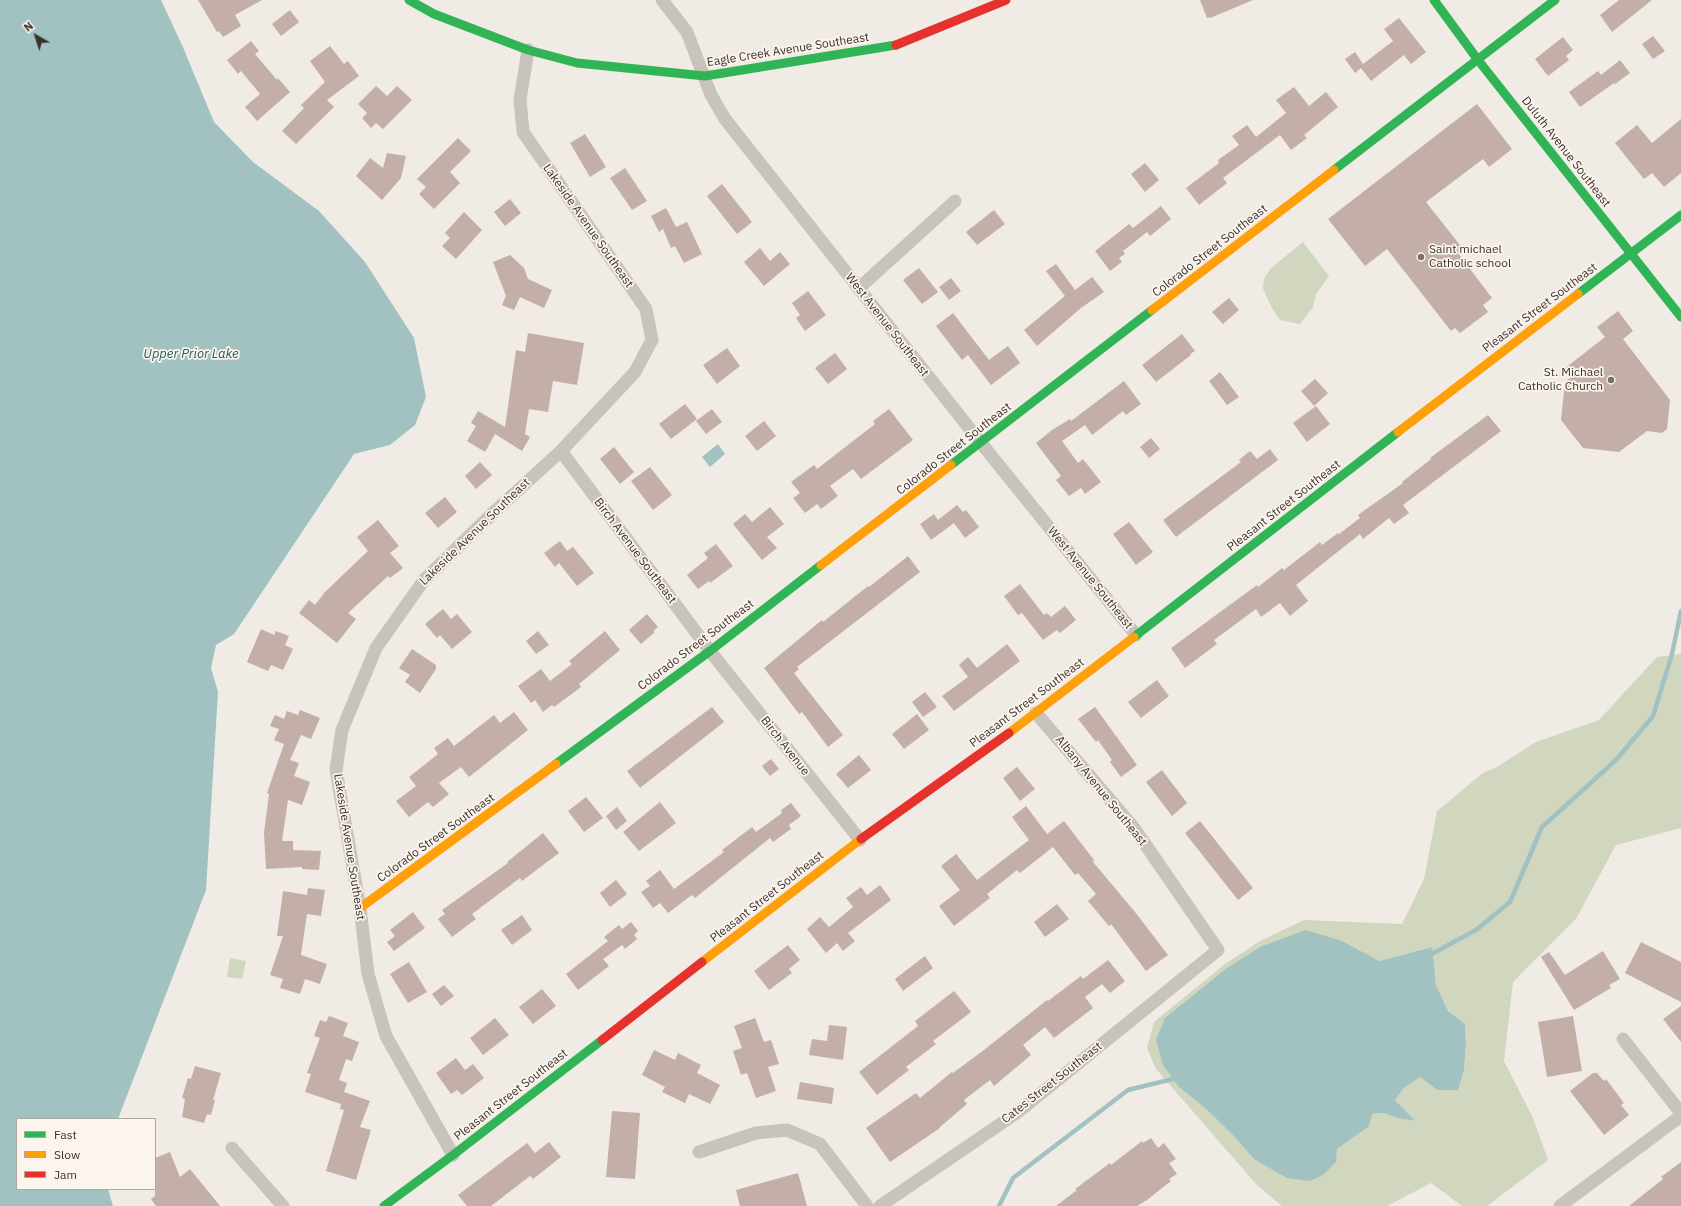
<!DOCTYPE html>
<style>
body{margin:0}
#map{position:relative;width:1681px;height:1206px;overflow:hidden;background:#f0ebe5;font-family:"IBM Plex Sans",sans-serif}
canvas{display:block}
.legend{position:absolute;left:16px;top:1118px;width:140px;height:72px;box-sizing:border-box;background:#fbf5ee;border:1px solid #aea6a0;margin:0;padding:5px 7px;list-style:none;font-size:12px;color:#3b302b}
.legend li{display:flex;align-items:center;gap:8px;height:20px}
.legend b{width:20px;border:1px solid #aea6a0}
.north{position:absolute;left:16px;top:16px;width:40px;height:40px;-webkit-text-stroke:3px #fbf5ee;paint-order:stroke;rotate:321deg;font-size:11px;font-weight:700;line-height:16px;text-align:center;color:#3b302b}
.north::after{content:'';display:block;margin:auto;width:14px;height:18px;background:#3b302b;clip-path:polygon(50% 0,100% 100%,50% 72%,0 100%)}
</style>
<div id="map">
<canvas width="1681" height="1206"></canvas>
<ul class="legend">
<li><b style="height:5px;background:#30b455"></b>Fast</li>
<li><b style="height:5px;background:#ff9f0a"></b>Slow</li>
<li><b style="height:5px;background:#e5322d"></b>Jam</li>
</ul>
<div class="north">N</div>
</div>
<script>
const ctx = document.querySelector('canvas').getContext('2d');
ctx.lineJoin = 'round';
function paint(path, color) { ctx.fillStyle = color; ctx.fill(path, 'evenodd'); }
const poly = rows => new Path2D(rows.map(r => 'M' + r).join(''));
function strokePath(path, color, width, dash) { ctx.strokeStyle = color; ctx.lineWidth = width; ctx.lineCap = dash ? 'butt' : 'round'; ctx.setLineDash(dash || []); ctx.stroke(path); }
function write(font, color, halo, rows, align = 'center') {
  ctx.font = font + ' "IBM Plex Sans",sans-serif'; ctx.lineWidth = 3.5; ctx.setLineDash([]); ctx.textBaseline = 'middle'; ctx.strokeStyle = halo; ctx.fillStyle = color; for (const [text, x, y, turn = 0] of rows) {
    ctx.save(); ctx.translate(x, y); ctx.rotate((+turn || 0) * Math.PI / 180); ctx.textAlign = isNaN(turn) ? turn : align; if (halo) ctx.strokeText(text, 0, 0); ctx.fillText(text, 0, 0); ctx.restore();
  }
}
const green = poly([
 [1303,242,1329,276,1316,294,1313,307,1300,324,1280,320,1272,308,1263,289,1264,279,1270,269],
 [1681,654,1681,828,1616,845,1576,919,1513,982,1504,1061,1533,1118,1548,1160,1487,1206,1462,1206,1431,1183,1387,1206,1282,1206,1257,1185,1156,1069,1147,1048,1154,1022,1225,964,1260,941,1304,920,1402,924,1424,879,1437,811,1483,773,1497,767,1536,742,1599,720,1657,657],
 [1431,947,1436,985,1448,1011,1465,1024,1466,1044,1464,1070,1437,1090,1420,1077,1404,1088,1395,1100,1414,1121,1397,1118,1384,1113,1372,1114,1355,1136,1336,1149,1254,1159,1230,1132,1205,1108,1179,1087,1363,954,1379,961],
 [230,958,246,961,242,979,227,977]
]);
const water = poly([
 [0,0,161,0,182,45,214,122,253,162,319,211,365,262,414,338,426,397,415,425,390,445,354,454,234,634,216,645,211,668,218,692,206,890,118,1119,17,1119,17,1189,108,1189,113,1206,0,1206],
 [718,444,725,454,710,467,702,457],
 [1306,930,1342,941,1379,961,1432,947,1436,985,1448,1011,1465,1024,1466,1044,1464,1070,1458,1090,1437,1090,1420,1077,1404,1088,1395,1100,1415,1121,1397,1118,1384,1113,1372,1114,1369,1126,1337,1149,1336,1162,1323,1175,1310,1181,1287,1178,1254,1159,1230,1132,1205,1108,1179,1087,1163,1065,1156,1040,1165,1018,1227,968,1262,946]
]);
const stream = poly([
 [1428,956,1476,930,1510,902,1542,827,1616,760,1653,716,1672,654,1681,611],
 [999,1206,1013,1178,1128,1090,1177,1078]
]);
const building = poly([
 [198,0,262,0,235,15,241,26,223,37,219,31,217,32],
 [1200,0,1253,0,1210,18,1209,17,1207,18],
 [1619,0,1652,0,1612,32,1600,15],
 [290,10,299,22,281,36,272,24],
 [1399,18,1426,52,1411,64,1404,55,1371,81,1361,68,1355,73,1345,59,1355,52,1363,64,1393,41,1384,29],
 [1653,36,1665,51,1653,59,1642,44],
 [1563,37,1573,50,1566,56,1569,60,1548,76,1535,59],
 [251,41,259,51,255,54,277,80,278,78,290,92,257,121,245,107,260,94,241,71,238,74,227,60],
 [330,46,344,64,348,61,359,76,327,100,334,107,296,144,282,131,304,108,301,105,325,82,310,61],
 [1620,60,1630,73,1615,84,1614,83,1580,107,1569,92,1598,71,1601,75],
 [376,86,387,96,397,86,412,100,383,129,376,123,371,128,362,118,367,113,358,104],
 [1294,87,1309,106,1326,92,1338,107,1304,135,1307,138,1291,150,1280,135,1223,178,1227,183,1199,205,1186,188,1219,163,1218,160,1239,145,1232,136,1247,125,1256,137,1286,113,1276,100],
 [1477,104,1512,149,1489,167,1483,159,1426,202,1463,249,1458,253,1492,298,1483,305,1488,312,1460,333,1455,328,1451,331,1387,249,1365,266,1328,219],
 [1681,119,1681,173,1664,187,1652,173,1644,179,1615,143,1637,125,1652,143],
 [585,134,606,167,590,177,570,143],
 [458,138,471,151,450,172,460,183,434,209,419,194,426,187,417,179],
 [387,153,406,156,401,178,382,200,356,176,370,158,383,168],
 [1145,163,1159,180,1145,192,1131,174],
 [625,168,647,201,632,210,610,178],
 [722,184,752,222,737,234,707,196],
 [510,199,521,213,505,226,494,212],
 [1161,206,1171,219,1150,236,1147,232,1123,251,1125,254,1119,258,1122,262,1110,271,1095,251,1129,224,1133,228],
 [666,208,676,227,687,222,702,254,684,263,675,246,671,248,663,229,659,232,651,216],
 [994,210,1005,224,977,245,966,232],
 [464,212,482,230,456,259,442,246,450,238,445,233],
 [760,248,770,261,780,252,790,264,764,286,744,262],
 [510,255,524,268,528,279,552,290,544,308,520,297,514,310,502,305,506,296,493,262],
 [1056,264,1075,290,1092,277,1104,292,1081,308,1037,346,1024,330,1065,296,1046,271],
 [919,268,938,292,922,304,903,280],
 [951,278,961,291,949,300,939,287],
 [808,291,826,315,805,331,796,318,800,315,792,303],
 [1229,298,1239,310,1223,324,1212,312],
 [1618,311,1633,331,1623,339,1670,400,1667,429,1662,433,1647,431,1619,452,1583,448,1561,420,1565,382,1571,377,1564,369,1605,337,1597,327],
 [953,313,989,360,1008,346,1020,363,991,385,968,355,962,360,936,326],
 [528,333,584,343,577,385,553,381,548,412,529,409,525,434,530,437,522,451,495,434,485,452,467,441,476,426,471,423,478,411,505,427,516,350,525,352],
 [1182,334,1195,351,1190,354,1191,355,1156,382,1142,365],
 [727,348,740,366,717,384,703,365],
 [835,353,847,369,828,384,815,368],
 [1220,372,1239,397,1227,405,1209,381],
 [1315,379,1328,393,1314,406,1301,391],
 [1124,381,1141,404,1126,415,1123,411,1092,435,1085,425,1062,441,1078,463,1083,459,1101,482,1085,494,1081,488,1069,496,1056,480,1061,476,1036,443,1052,430,1070,419,1071,421],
 [685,404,697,419,671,439,659,424],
 [1316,406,1330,424,1307,442,1293,423],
 [712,409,722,422,706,434,696,421],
 [889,409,913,440,861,479,853,469,830,486,838,496,821,509,817,504,805,513,793,498,800,493,791,482,814,465,817,469,875,424,873,421],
 [1488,415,1501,431,1403,505,1409,513,1394,524,1389,518,1363,539,1360,534,1296,585,1308,601,1290,616,1280,603,1261,617,1256,609,1214,640,1217,644,1185,668,1171,648,1257,585,1258,587,1282,568,1284,570,1320,542,1322,545,1338,533,1339,534,1360,518,1358,515,1403,483,1402,482,1431,459,1430,458],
 [764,421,776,436,757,451,745,436],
 [1151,438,1160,449,1149,458,1140,447],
 [614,447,634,472,620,484,600,459],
 [1270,449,1278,460,1176,537,1163,520,1241,462,1239,460,1250,451,1257,459],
 [480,462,492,475,476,489,465,476],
 [650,467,672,495,653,510,631,481],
 [445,497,457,512,438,528,425,513],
 [957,505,963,512,966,510,979,527,965,538,954,523,931,540,920,524,934,514,938,520],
 [770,507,784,524,767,537,777,548,762,560,733,524,745,514,752,522],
 [378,520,399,546,390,553,403,568,390,578,388,576,348,613,356,619,337,643,299,613,309,600,315,605,325,592,368,551,357,537],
 [1129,522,1153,552,1136,565,1113,534],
 [560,541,567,551,573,547,594,573,577,586,559,563,555,567,544,553],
 [716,544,733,566,710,583,709,581,698,589,687,575,708,558,704,553],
 [908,556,920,572,797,667,799,669,794,673,843,735,828,747,802,712,799,714,764,668,822,620,823,622,868,586,869,587],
 [1020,584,1044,615,1047,613,1051,617,1065,606,1076,620,1060,633,1057,630,1043,640,1022,613,1018,615,1004,596],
 [443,609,451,619,457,614,472,632,452,649,440,635,437,638,425,624],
 [647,614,658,627,653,631,655,632,641,644,629,630],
 [261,629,274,635,276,631,289,636,285,645,293,649,283,670,271,665,268,671,247,662],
 [538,631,549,645,536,654,526,641],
 [605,631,620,650,579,684,581,687,554,707,552,705,543,712,535,700,531,703,518,686,541,669,550,681,572,664,569,661],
 [1007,644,1020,661,954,711,942,696,968,677,959,665,968,657,977,668],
 [412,649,436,665,436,669,420,693,405,682,410,675,399,668],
 [1157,680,1169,696,1141,718,1128,702],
 [925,692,937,707,923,717,912,702],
 [712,707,724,722,640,788,627,771],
 [1095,707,1137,765,1121,777,1110,762,1112,760,1098,740,1096,742,1078,719],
 [300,710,320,718,311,739,301,735,290,760,299,763,294,776,310,782,302,805,288,800,282,841,293,841,293,850,321,851,319,870,302,869,302,867,266,869,264,833,269,794,267,793,284,744,274,740,279,729,270,726,275,715,284,719,287,711,298,715],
 [514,712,528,730,469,777,461,767,439,783,449,794,433,807,428,802,409,817,396,801,416,786,409,777,438,754,434,748,448,738,454,746,494,715,500,723],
 [917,714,929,730,904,749,892,734],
 [859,755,871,770,848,788,836,774],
 [771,759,779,769,770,776,762,766],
 [1017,767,1035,789,1020,801,1003,778],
 [1162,770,1187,803,1172,816,1146,782],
 [586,797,603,818,584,832,568,811],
 [660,802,676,823,639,851,623,832],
 [791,803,801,816,789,825,791,829,773,842,770,838,695,898,692,895,668,913,660,903,653,908,641,892,650,886,646,881,660,870,674,889,724,852,722,850,752,827,756,832,782,813,781,810],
 [1026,806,1047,834,1064,821,1094,860,1093,862,1135,912,1168,955,1146,971,1111,924,1109,926,1088,901,1096,894,1078,873,1075,875,1053,847,1020,873,1017,870,987,894,990,898,954,926,939,906,960,890,941,866,956,854,977,880,1029,840,1012,817],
 [617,807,627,821,616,830,606,816],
 [1200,821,1253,888,1238,900,1185,833],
 [543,833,559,853,522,881,520,878,472,914,476,919,452,937,438,919,445,914,442,910,508,863,507,862],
 [616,880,627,894,610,907,600,893],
 [880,885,891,900,848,933,855,941,843,951,837,943,826,953,807,929,820,917,829,927,853,907,846,898,861,887,867,895],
 [308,888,325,890,321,916,307,914,301,955,327,964,320,984,305,979,300,994,280,988,283,979,270,975,283,936,277,936,283,891,307,895],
 [1057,904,1069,919,1045,937,1034,922],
 [413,912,425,928,394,951,387,942,395,936,390,930],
 [522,915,532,930,512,945,501,930],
 [631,922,638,931,634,935,637,939,625,949,622,945,603,959,609,966,578,990,566,974,608,941,604,937,619,925,622,929],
 [1641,942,1681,962,1681,1002,1625,973],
 [788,945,800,960,789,969,792,973,769,990,754,971],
 [1603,951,1620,979,1609,985,1611,988,1574,1010,1541,957,1549,952,1565,975],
 [925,956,933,968,903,991,895,979],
 [1108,960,1125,981,1110,993,1102,984,1085,997,1093,1008,1054,1038,1045,1027,1023,1045,1031,1055,994,1086,990,1080,964,1100,967,1104,940,1127,940,1128,890,1162,866,1128,916,1093,920,1098,952,1072,953,1073,984,1050,1047,1000,1048,1001,1081,976,1083,979],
 [409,962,427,992,408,1003,390,974],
 [444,985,454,996,441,1006,432,994],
 [542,989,556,1006,533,1024,519,1007],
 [954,991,971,1012,933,1041,936,1044,906,1067,909,1070,877,1095,859,1072,918,1026,915,1021],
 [1681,1006,1681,1042,1663,1019],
 [329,1016,348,1023,343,1036,359,1042,352,1061,346,1059,339,1080,347,1083,344,1092,370,1101,360,1127,371,1130,356,1180,326,1171,344,1110,340,1109,341,1104,305,1092,311,1074,307,1073,320,1038,314,1036,320,1020,326,1022],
 [1573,1016,1582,1071,1547,1077,1538,1022],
 [495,1018,509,1035,483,1055,470,1038],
 [755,1018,764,1042,771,1040,779,1064,768,1067,776,1091,756,1098,747,1073,741,1075,733,1051,742,1048,734,1026],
 [829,1025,847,1027,843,1060,809,1055,812,1039,827,1041],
 [654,1050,675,1060,678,1053,701,1065,697,1073,720,1085,710,1104,689,1094,685,1103,662,1092,665,1087,642,1075],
 [456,1058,465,1070,473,1064,484,1078,462,1095,457,1090,451,1094,436,1073],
 [195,1066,221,1073,213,1100,215,1100,211,1115,207,1114,204,1123,182,1117,185,1099,182,1098,188,1078,191,1079],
 [1593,1073,1597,1073,1604,1081,1606,1079,1624,1103,1621,1105,1629,1115,1604,1135,1570,1091],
 [800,1082,834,1088,832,1104,797,1099],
 [612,1111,640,1113,635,1179,606,1177],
 [1151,1138,1158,1148,1164,1143,1176,1159,1169,1163,1177,1174,1169,1179,1171,1181,1147,1200,1137,1206,1056,1206,1077,1190,1075,1189,1110,1163,1111,1165,1142,1141,1143,1143],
 [549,1142,561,1157,533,1179,530,1176,491,1206,467,1206,458,1195,527,1143,535,1153],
 [170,1152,180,1177,190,1169,220,1206,156,1206,151,1199,155,1196,155,1158],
 [1681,1162,1681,1206,1629,1206,1663,1179,1661,1177],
 [798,1173,807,1206,740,1206,736,1190]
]);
const street = poly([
 [662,0,687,32,711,95,725,119,981,443,1136,635],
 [859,288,955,201],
 [561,451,710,651,860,840],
 [1623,1039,1681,1113],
 [232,1148,283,1206],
 [699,1152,756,1133,787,1130,820,1144,867,1206],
 [453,1155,386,1036,368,974,360,908,336,770,342,730,376,648,424,580,494,512,561,451,635,372,652,340,646,309,523,132,520,100,528,50],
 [880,1206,1018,1112,1218,950,1134,828,1036,713],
 [1560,1206,1681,1116]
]);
const fast = poly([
 [409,0,434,14,528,50,577,63,705,76,896,45],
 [1434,0,1478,60,1681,317],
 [1334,170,1555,0],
 [1578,294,1681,215],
 [951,465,1152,310],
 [1134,637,1398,432],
 [556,764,710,651,821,565],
 [384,1206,453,1155,602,1040]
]);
const slow = poly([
 [1152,310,1334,170],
 [1398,432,1578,294],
 [821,565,951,465],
 [1009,733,1134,637],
 [360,908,556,764],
 [702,962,861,839]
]);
const jam = poly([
 [896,45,1006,0],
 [861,839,1009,733],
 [602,1040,702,962]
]);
const markers = [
 [1421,257,4,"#7a716c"],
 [1611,380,4,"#7a716c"]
];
const streetNames = [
 ["Eagle Creek Avenue Southeast",788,50,-9],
 ["Duluth Avenue Southeast",1566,152,52],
 ["Lakeside Avenue Southeast",588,226,55],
 ["Colorado Street Southeast",1210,251,-38],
 ["Pleasant Street Southeast",1540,308,-37],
 ["West Avenue Southeast",887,325,52],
 ["Colorado Street Southeast",954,449,-38],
 ["Pleasant Street Southeast",1284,506,-38],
 ["Lakeside Avenue Southeast",475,532,-44],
 ["Birch Avenue Southeast",635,551,53],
 ["West Avenue Southeast",1090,578,51],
 ["Colorado Street Southeast",696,645,-37],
 ["Pleasant Street Southeast",1027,703,-37],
 ["Birch Avenue",785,746,52],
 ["Albany Avenue Southeast",1101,791,51],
 ["Colorado Street Southeast",436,838,-36],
 ["Lakeside Avenue Southeast",349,847,81],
 ["Pleasant Street Southeast",767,897,-38],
 ["Cates Street Southeast",1052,1083,-38],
 ["Pleasant Street Southeast",511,1095,-38]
];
const poiNames = [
 ["Saint michael",1429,250],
 ["Catholic school",1429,264],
 ["St. Michael",1603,373,"right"],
 ["Catholic Church",1603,387,"right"]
];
const waterNames = [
 ["Upper Prior Lake",191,354]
];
paint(green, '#d1d6bf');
paint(water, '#a1c2c1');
strokePath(stream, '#a1c2c1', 4.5);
paint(building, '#c3afa7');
strokePath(street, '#c9c3be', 13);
strokePath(fast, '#30b455', 9);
strokePath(slow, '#ff9f0a', 9);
strokePath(jam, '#e5322d', 9);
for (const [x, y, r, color] of markers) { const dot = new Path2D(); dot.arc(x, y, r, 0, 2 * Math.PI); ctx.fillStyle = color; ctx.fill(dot); strokePath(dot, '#fbf5ee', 1.5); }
write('12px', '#3b302b', '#fbf5ee', streetNames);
write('12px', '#3b302b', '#fbf5ee', poiNames, 'left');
write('italic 13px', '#1f5a5e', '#fbf5ee', waterNames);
</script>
